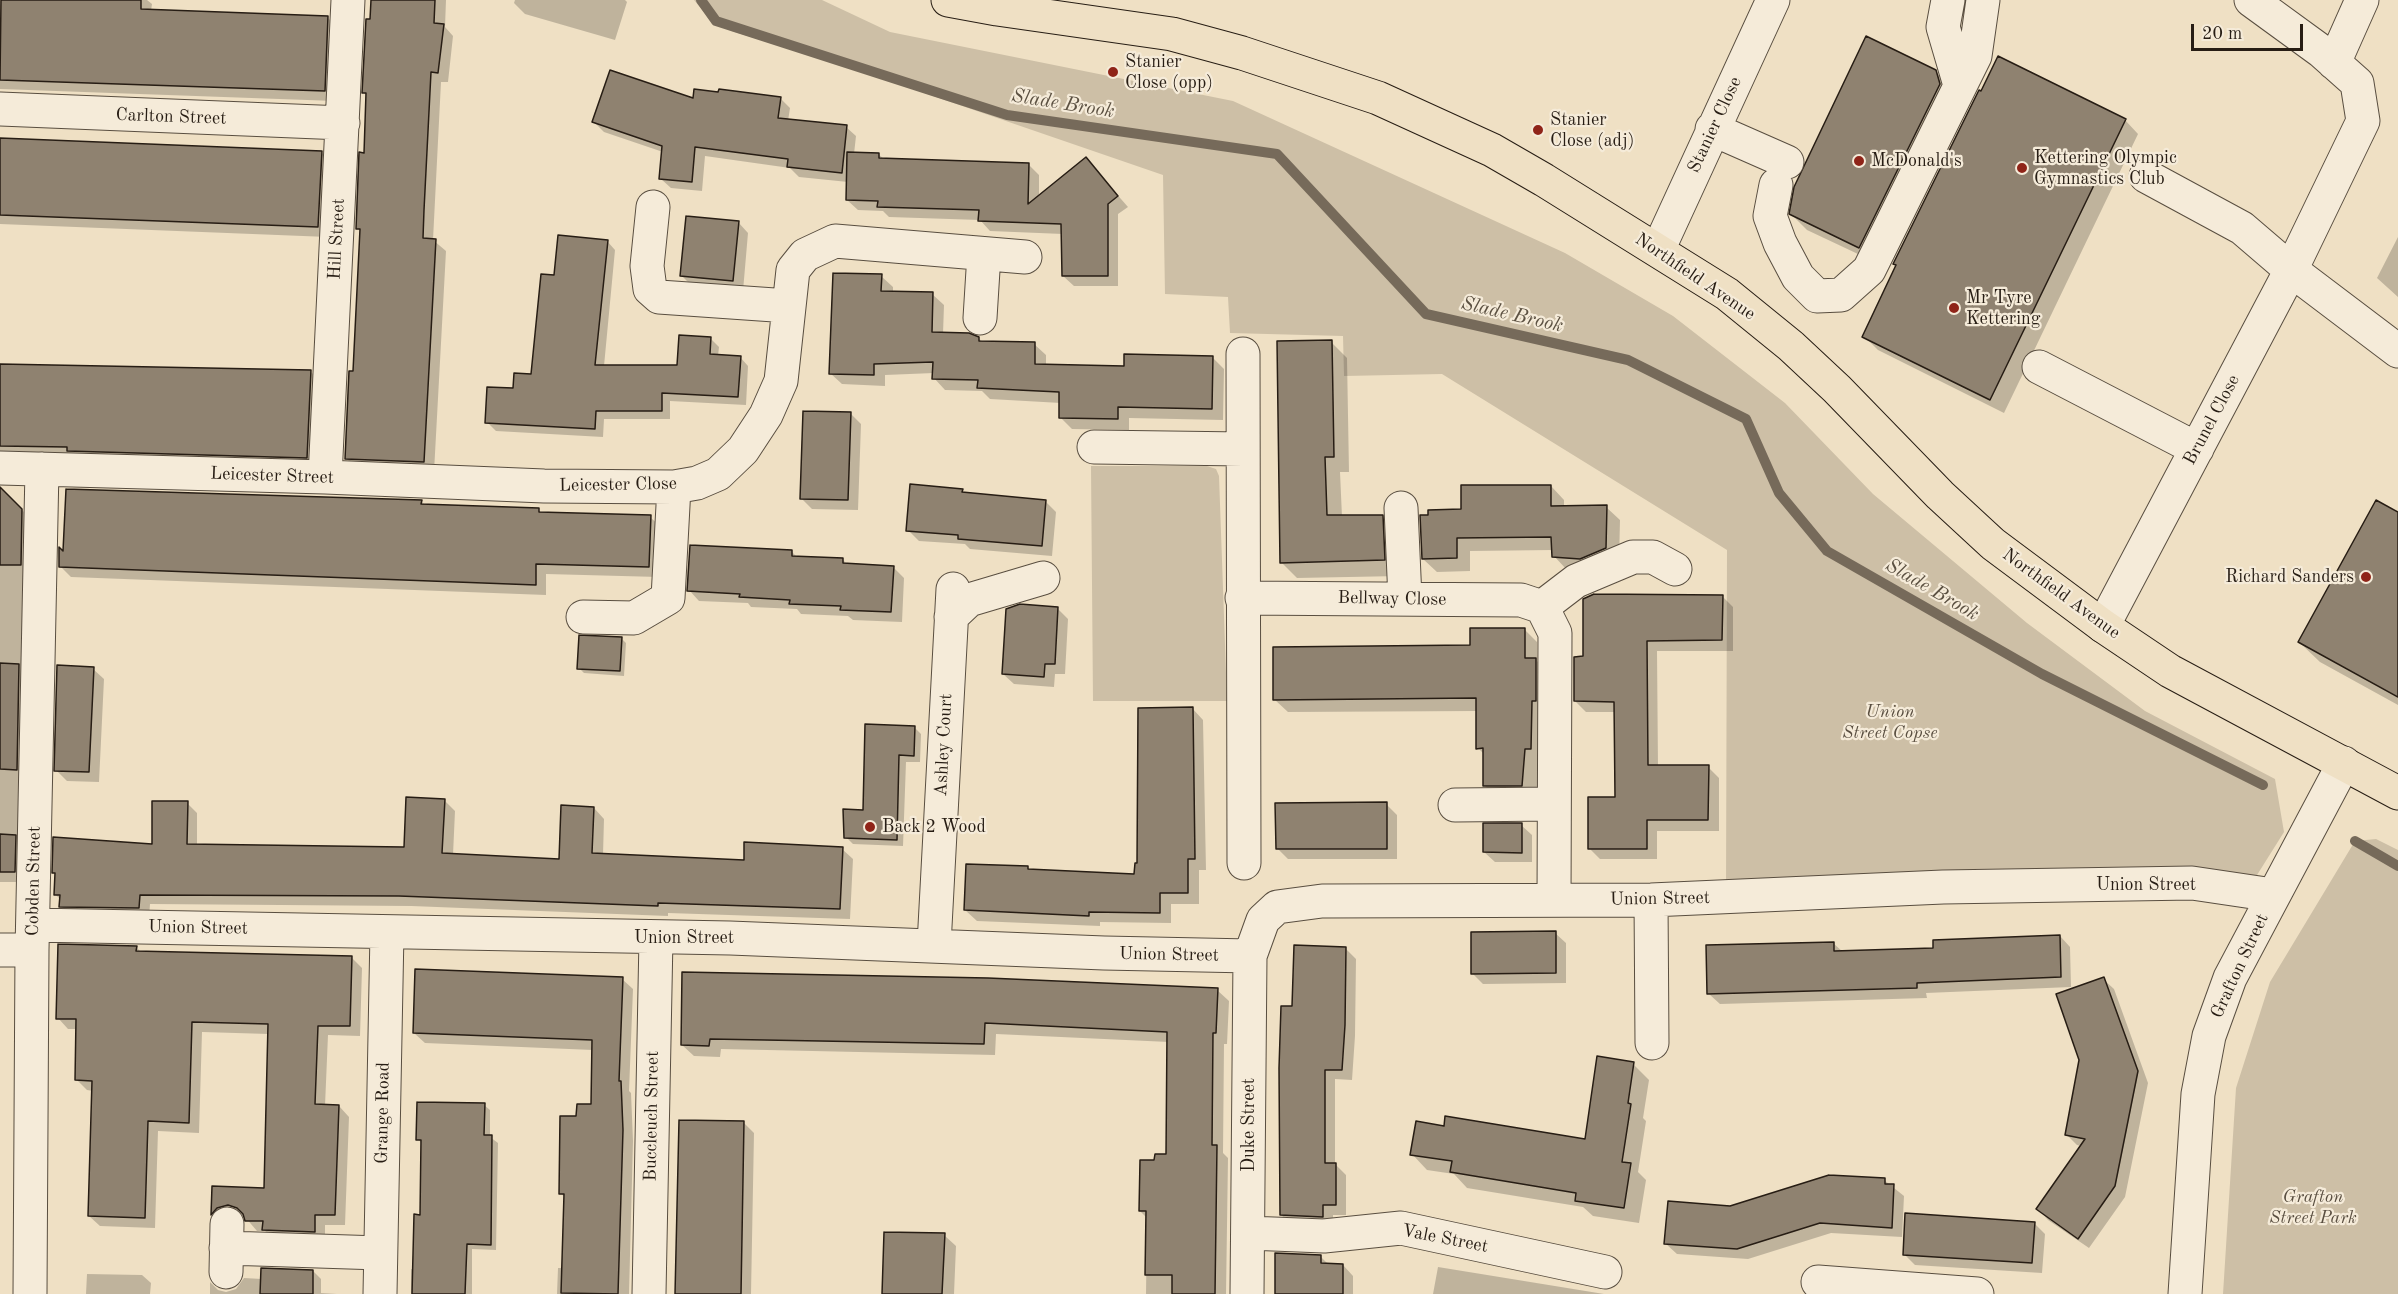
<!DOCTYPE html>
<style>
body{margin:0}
#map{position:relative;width:2398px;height:1294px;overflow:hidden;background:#efe0c4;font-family:"Old Standard TT",serif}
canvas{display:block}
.scale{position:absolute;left:2191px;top:24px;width:112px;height:27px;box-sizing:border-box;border:3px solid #271d14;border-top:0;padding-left:8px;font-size:18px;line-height:21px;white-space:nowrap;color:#271d14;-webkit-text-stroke:4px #f5ebd9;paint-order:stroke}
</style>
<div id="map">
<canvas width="2398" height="1294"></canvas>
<div class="scale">20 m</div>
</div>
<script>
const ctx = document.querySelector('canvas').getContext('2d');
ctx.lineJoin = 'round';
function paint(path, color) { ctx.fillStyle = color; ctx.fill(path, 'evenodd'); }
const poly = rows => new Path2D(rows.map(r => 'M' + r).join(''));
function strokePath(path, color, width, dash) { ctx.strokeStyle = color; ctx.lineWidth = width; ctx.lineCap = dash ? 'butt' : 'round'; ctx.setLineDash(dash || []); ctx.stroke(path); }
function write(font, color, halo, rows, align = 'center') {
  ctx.font = font + ' "Old Standard TT",serif'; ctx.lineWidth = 4.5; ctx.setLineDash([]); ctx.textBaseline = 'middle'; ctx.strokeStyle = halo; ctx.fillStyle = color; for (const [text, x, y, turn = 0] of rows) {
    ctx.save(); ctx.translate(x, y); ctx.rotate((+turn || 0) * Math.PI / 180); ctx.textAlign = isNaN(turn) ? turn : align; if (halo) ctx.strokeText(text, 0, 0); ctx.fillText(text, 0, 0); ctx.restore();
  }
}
const green = poly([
 [694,0,822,0,890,32,1233,101,1565,253,1673,316,1785,403,1873,494,2027,623,2145,711,2275,779,2284,832,2252,883,1726,891,1727,550,1442,374,1344,376,1343,336,1230,333,1228,297,1165,294,1163,175,843,65,731,31,708,17],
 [1091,466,1207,466,1216,469,1219,476,1227,701,1093,701],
 [2376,839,2398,850,2398,1294,2223,1294,2236,1088,2270,982,2355,841]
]);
const shadow = poly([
 [0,0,147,0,152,4,151,11,328,18,338,28,335,101,0,89],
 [373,0,446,0,445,27,453,36,448,82,441,82,433,240,446,251,434,472,357,469,346,458,354,372,362,232,357,228,365,154,368,97,364,93],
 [515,0,625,0,627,2,615,40,525,14,514,3],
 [1935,71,1951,87,1875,262,1807,230,1791,214],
 [780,98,790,108,788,121,846,127,856,136,854,154,878,154,884,159,1029,165,1039,175,1039,197,1086,159,1128,207,1118,214,1118,286,1074,286,1063,276,1063,234,990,231,980,220,889,217,883,211,858,210,847,200,848,182,799,177,790,168,705,156,702,191,671,188,661,179,663,152,604,132,594,122,695,100],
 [2125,120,2138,134,2004,413,1878,350,1864,336],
 [0,140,321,152,332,163,328,237,0,224],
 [738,222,748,233,743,291,692,286,682,276],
 [2398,237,2398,297,2377,278],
 [607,241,615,250,604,366,679,367,711,339,719,347,718,356,740,357,748,366,746,405,670,401,670,419,604,419,603,437,496,431,487,422,514,390,532,375,555,277],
 [881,276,893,287,893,293,932,294,944,305,943,334,978,338,983,342,1034,344,1046,355,1046,365,1125,368,1213,358,1224,369,1223,420,1129,418,1129,430,1072,429,1060,417,1061,403,990,399,982,391,945,390,934,378,934,373,885,375,885,386,842,384,830,373],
 [1331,342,1347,358,1349,472,1340,472,1342,517,1382,517,1398,532,1400,576,1297,578,1281,562],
 [0,366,311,372,321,382,317,467,0,455],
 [851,414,861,424,858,510,812,509,801,498],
 [1551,486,1564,500,1564,507,1606,507,1620,520,1619,561,1567,570,1554,556,1553,550,1470,551,1470,571,1437,572,1423,559,1463,511],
 [0,488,32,520,25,882,0,882],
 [962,490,966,494,1046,502,1056,512,1052,556,970,549,965,544,919,541,908,530],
 [421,501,425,505,538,510,542,513,650,517,661,527,659,577,546,574,546,595,71,577,60,566,64,554],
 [2398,514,2398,705,2320,662,2299,642],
 [791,551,797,557,843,560,848,565,893,567,904,578,902,622,853,620,848,616,801,614,797,609,751,607,748,603,699,601,689,590],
 [1722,596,1733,607,1733,651,1657,651,1658,767,1708,767,1719,778,1719,831,1657,831,1657,859,1600,859,1589,848,1616,799,1616,712,1586,712,1575,701,1585,658],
 [1057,608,1068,619,1065,674,1055,674,1054,687,1014,684,1003,674],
 [1524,629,1537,642,1537,661,1548,672,1543,761,1537,761,1537,791,1497,798,1484,785,1484,754,1478,748,1477,711,1288,712,1275,700,1471,647],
 [621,638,626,643,624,676,584,673,579,668],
 [93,669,104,679,99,782,67,781,56,770],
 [1192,708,1203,720,1206,870,1199,870,1199,904,1171,904,1171,923,1100,922,1100,926,977,921,965,910,1027,867,1030,870,1136,876],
 [914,727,921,734,920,762,906,762,903,846,853,844,846,837,864,811],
 [444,800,455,811,453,855,560,861,594,808,604,819,603,855,745,862,842,849,853,859,850,919,668,913,668,916,411,906,150,904,149,918,72,917,61,906,61,900,55,894,57,875,54,872,153,845,187,803,197,813,197,845,405,848],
 [1386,804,1397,815,1397,859,1288,859,1277,848],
 [1521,825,1532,835,1532,862,1495,862,1484,852],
 [1555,933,1566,943,1566,983,1483,984,1473,974],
 [2060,936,2070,947,2071,987,1926,993,1927,998,1720,1004,1709,994,1833,943,1843,952,1935,949],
 [136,947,141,952,352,958,362,968,360,1036,328,1035,325,1106,339,1106,349,1117,345,1225,325,1225,325,1242,275,1240,265,1231,257,1231,245,1217,240,1215,222,1224,212,1214,213,1188,265,1190,269,1034,202,1032,199,1133,158,1131,155,1228,100,1226,89,1216,93,1091,87,1090,77,1080,78,1029,68,1029,58,1018],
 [1345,948,1356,959,1355,1036,1352,1080,1335,1079,1335,1164,1346,1175,1346,1215,1333,1215,1333,1227,1292,1225,1281,1215,1294,1008],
 [684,973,1217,990,1229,1001,1227,1044,1224,1044,1223,1153,1228,1158,1226,1294,1146,1294,1147,1218,1140,1211,1156,1162,1168,1156,1169,1042,996,1034,995,1055,721,1049,720,1057,694,1056,682,1045],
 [622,979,633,989,629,1091,631,1093,633,1141,629,1294,557,1294,558,1268,564,1268,566,1198,560,1193,578,1118,592,1105,593,1050,425,1043,414,1033],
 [2103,979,2114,989,2148,1083,2125,1197,2089,1248,2048,1220,2038,1209,2082,1146,2077,1145,2067,1135],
 [1633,1064,1649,1080,1643,1118,1646,1121,1638,1172,1646,1180,1639,1223,1593,1216,1583,1207,1467,1188,1454,1174,1427,1170,1412,1154,1445,1128,1586,1141],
 [484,1105,490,1110,490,1137,498,1143,496,1250,472,1249,472,1294,411,1294,411,1269,414,1270,421,1216,423,1145,418,1139],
 [743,1122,754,1133,751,1294,677,1294],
 [1884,1180,1904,1196,1902,1237,1831,1233,1748,1259,1677,1254,1666,1244,1730,1208],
 [2034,1223,2045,1234,2042,1273,1915,1265,1904,1254],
 [944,1235,956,1246,954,1294,883,1294],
 [1320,1256,1329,1265,1343,1265,1353,1276,1353,1294,1277,1294],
 [1438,1267,1604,1294,1433,1294],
 [313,1271,321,1279,321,1293,337,1294,210,1294,210,1282,218,1290,226,1292,236,1289,244,1278,262,1279],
 [87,1274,142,1275,151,1283,150,1294,86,1294]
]);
const stream = poly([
 [701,0,716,21,1007,115,1277,154,1426,314,1628,360,1746,419,1779,493,1827,551,2042,674,2263,785],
 [2355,841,2398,866]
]);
const building = poly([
 [1,0,141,0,141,9,328,16,325,91,0,80,1,0],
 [371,0,435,0,434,23,444,24,438,73,431,72,424,210,423,238,436,239,424,462,345,459,349,371,353,371,360,229,356,229,359,152,364,153,366,93,362,93,366,19,370,19,371,0],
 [1866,36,1936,70,1940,84,1859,248,1789,214,1794,187,1866,36],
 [1998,56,2126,119,1990,400,1862,337,1896,265,1893,264,1979,90,1981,91,1998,56],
 [610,70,693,98,694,89,718,92,719,89,781,97,778,118,847,125,842,173,787,167,788,159,695,147,692,182,659,179,662,146,592,122,610,70],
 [0,138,322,151,318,227,0,215,0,138],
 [847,152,879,153,879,158,1029,163,1028,204,1086,157,1118,196,1108,204,1108,276,1062,276,1061,224,978,221,979,210,877,207,878,201,846,200,847,152],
 [686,216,739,221,733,281,680,276,686,216],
 [558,235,608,240,595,365,677,365,679,335,711,337,710,354,741,356,738,397,662,393,662,411,596,411,595,429,485,423,487,387,513,388,514,373,531,374,541,274,554,275,558,235],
 [833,273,882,274,881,291,933,292,932,332,969,333,979,337,979,341,1035,342,1035,364,1124,366,1124,354,1213,356,1212,409,1118,407,1118,419,1059,418,1059,392,977,388,978,380,932,379,933,362,874,364,874,375,829,374,833,273],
 [1332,340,1334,457,1325,457,1327,515,1383,515,1385,560,1280,563,1277,341,1332,340],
 [0,364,311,370,307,458,67,451,67,447,0,446,0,364],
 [803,411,851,412,848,500,800,499,803,411],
 [910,484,963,489,962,492,1046,500,1042,546,958,539,958,535,906,531,910,484],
 [1461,485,1551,485,1551,506,1607,505,1606,548,1580,559,1552,557,1551,537,1457,538,1457,558,1422,559,1420,515,1428,515,1428,510,1461,509,1461,485],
 [0,487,22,509,21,565,0,565,0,487],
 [66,489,422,500,421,504,539,508,539,512,651,515,649,567,536,564,536,585,59,567,59,547,63,551,66,489],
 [2376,500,2398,512,2398,697,2298,642,2376,500],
 [690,545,792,550,792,556,843,558,843,563,894,566,891,612,840,610,841,606,789,604,790,600,739,597,740,594,687,591,690,545],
 [1594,594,1723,595,1722,640,1647,641,1648,765,1709,765,1708,820,1647,820,1647,849,1588,849,1588,797,1615,797,1614,702,1574,701,1574,657,1583,656,1583,599,1594,594],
 [1020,604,1058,607,1055,664,1045,664,1044,677,1002,674,1006,609,1020,604],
 [1470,628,1525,628,1525,658,1536,658,1536,701,1532,701,1531,749,1525,749,1522,786,1483,786,1483,748,1476,749,1476,698,1273,700,1273,647,1470,645,1470,628],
 [579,635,622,637,620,671,577,669,579,635],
 [0,663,19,664,17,770,0,769,0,663],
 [57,665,94,667,89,772,54,771,57,665],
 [1193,707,1195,859,1188,859,1188,893,1160,893,1160,913,1089,912,1089,916,964,910,966,864,1028,866,1028,869,1134,874,1135,863,1137,863,1138,708,1193,707],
 [865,724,915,726,914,756,899,755,897,840,844,838,843,809,863,810,865,724],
 [406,797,445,799,442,853,559,859,561,805,594,807,592,853,744,860,744,842,843,847,840,909,658,903,658,906,399,896,140,895,139,908,59,907,60,895,54,895,55,873,52,873,53,837,152,844,152,801,188,801,187,844,404,847,406,797],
 [1387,802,1387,849,1276,849,1275,803,1387,802],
 [1483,823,1522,823,1522,853,1483,852,1483,823],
 [0,834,16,835,15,872,0,872,0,834],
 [1556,931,1556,973,1471,974,1471,932,1556,931],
 [2060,935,2061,977,1917,983,1917,988,1707,994,1706,945,1834,942,1834,951,1933,948,1933,940,2060,935],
 [58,944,137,946,136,951,352,956,350,1026,318,1026,315,1104,339,1105,335,1215,315,1215,315,1232,262,1230,263,1221,245,1221,243,1214,237,1208,228,1205,217,1208,211,1215,212,1186,264,1188,268,1024,192,1022,189,1123,148,1121,145,1218,88,1216,92,1081,75,1080,76,1019,56,1019,58,944],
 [1294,945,1346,947,1345,1025,1342,1070,1325,1070,1325,1163,1336,1163,1336,1205,1323,1205,1323,1217,1280,1215,1279,1068,1281,1006,1292,1006,1294,945],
 [415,969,623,977,619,1081,621,1081,623,1130,618,1294,561,1293,564,1194,559,1194,560,1116,576,1116,577,1104,591,1104,592,1040,413,1033,415,969],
 [682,972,988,978,1218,988,1216,1033,1213,1033,1212,1145,1217,1145,1215,1294,1172,1294,1172,1275,1145,1275,1146,1211,1139,1211,1140,1160,1154,1160,1155,1154,1166,1154,1167,1032,985,1023,984,1044,710,1039,709,1046,681,1045,682,972],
 [2104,977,2138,1071,2115,1186,2078,1239,2036,1209,2085,1139,2065,1135,2079,1060,2056,994,2104,977],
 [1597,1056,1634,1062,1628,1103,1631,1104,1622,1162,1631,1163,1624,1208,1575,1201,1576,1193,1450,1172,1452,1161,1410,1155,1416,1121,1444,1126,1445,1116,1585,1139,1597,1056],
 [417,1102,485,1103,484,1135,492,1135,491,1245,467,1244,465,1294,412,1294,414,1214,420,1215,421,1140,416,1140,417,1102],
 [679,1120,744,1121,741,1294,675,1294,679,1120],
 [1829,1175,1885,1178,1885,1184,1894,1184,1892,1228,1820,1223,1737,1249,1664,1244,1668,1201,1730,1206,1829,1175],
 [1905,1213,2035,1222,2032,1263,1903,1255,1905,1213],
 [884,1232,945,1233,942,1294,882,1294,884,1232],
 [1275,1253,1321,1255,1321,1263,1343,1264,1343,1294,1275,1294,1275,1253],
 [261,1268,313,1270,313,1294,260,1294,261,1268]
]);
const minor = poly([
 [1948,0,1943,27,1960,85],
 [2334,63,2362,0],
 [0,109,343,123],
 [1712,129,1787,162],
 [2146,176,2242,228,2291,270,2398,351],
 [1776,185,1770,216,1780,243,1798,277,1817,296,1841,295,1869,270,1975,56,1983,0],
 [653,207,647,266,650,289,659,297,789,306],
 [1658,250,1773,0],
 [980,318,984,254],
 [1243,354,1244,863],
 [2039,367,2197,449],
 [1094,447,1243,449],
 [0,468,325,477,544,486,674,487,697,483,718,474,743,450,766,415,781,381,793,270,805,255,835,241,1025,257],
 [325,477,348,0],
 [1401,508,1405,599],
 [1242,598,1521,600,1542,607,1555,633,1554,900],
 [1542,607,1576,581,1633,557,1653,557,1675,569],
 [583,617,634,618,668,598,674,487],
 [951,617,969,600,1043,578],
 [2103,626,2291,270,2363,121,2357,83,2321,51,2251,0],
 [1455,805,1553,804],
 [1651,900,1652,1043],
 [33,925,730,938,1104,953,1250,956,1263,920,1277,907,1322,901,1651,900,1943,887,2192,883,2273,895],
 [934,945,953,589],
 [0,950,32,950],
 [1248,1233,1324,1236,1401,1228,1605,1272],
 [226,1248,380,1253],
 [226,1272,227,1224],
 [1818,1282,1977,1294],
 [30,1294,32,950,42,469],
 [380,1294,387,932],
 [649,1294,656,938],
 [1247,1294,1250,956],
 [2185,1294,2198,1094,2209,1036,2230,978,2344,763]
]);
const major = poly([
 [948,0,997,9,1172,34,1242,53,1378,98,1492,150,1544,180,1727,294,1791,346,1837,389,1940,495,1993,544,2103,626,2170,671,2398,793]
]);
const markers = [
 [1113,72,6,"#8f2418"],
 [1538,130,6,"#8f2418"],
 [1859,161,6,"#8f2418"],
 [2022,168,6,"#8f2418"],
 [1954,308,6,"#8f2418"],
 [2366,577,6,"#8f2418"],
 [870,827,6,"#8f2418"]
];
const poiNames = [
 ["Stanier",1125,62],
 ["Close (opp)",1125,83],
 ["Stanier",1550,120],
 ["Close (adj)",1550,141],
 ["Kettering Olympic",2034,158],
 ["Gymnastics Club",2034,179],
 ["McDonald's",1871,161],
 ["Mr Tyre",1966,298],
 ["Kettering",1966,319],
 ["Richard Sanders",2354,577,"right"],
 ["Back 2 Wood",882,827]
];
const streetNames = [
 ["Carlton Street",171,117,2],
 ["Stanier Close",1715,125,-65],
 ["Hill Street",337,239,-87],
 ["Northfield Avenue",1695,277,34],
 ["Brunel Close",2212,420,-62],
 ["Leicester Street",272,476,2],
 ["Leicester Close",618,485,-1],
 ["Northfield Avenue",2061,594,36],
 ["Bellway Close",1392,599,1],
 ["Ashley Court",944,745,-87],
 ["Cobden Street",34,881,-89],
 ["Union Street",2146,885],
 ["Union Street",1660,899,-1],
 ["Union Street",198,928,1],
 ["Union Street",684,938],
 ["Union Street",1169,955,1],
 ["Grafton Street",2240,966,-65],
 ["Grange Road",383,1113,-89],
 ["Buccleuch Street",652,1116,-89],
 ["Duke Street",1249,1125,-90],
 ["Vale Street",1445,1239,11]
];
const parkNames = [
 ["Union",1890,712],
 ["Street Copse",1890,733],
 ["Grafton",2313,1197],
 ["Street Park",2313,1218]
];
const waterNames = [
 ["Slade Brook",1063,104,9],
 ["Slade Brook",1512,315,13],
 ["Slade Brook",1932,590,30]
];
paint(green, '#cdbfa6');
paint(shadow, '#0003');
strokePath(stream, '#766a5a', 10);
paint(building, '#8f8270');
strokePath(building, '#271d14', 1.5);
strokePath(minor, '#594e40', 35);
strokePath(major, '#271d14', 35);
strokePath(minor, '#f5ebd9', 33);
strokePath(major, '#efe0c4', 33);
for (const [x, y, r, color] of markers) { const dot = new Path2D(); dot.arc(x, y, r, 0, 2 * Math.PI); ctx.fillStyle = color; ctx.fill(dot); strokePath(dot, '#f5ebd9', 2); }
write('18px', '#271d14', '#f5ebd9', poiNames, 'left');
write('18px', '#271d14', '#f5ebd9', streetNames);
write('italic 18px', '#594e40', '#f5ebd9', parkNames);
write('italic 20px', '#5c5142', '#f5ebd9', waterNames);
</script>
